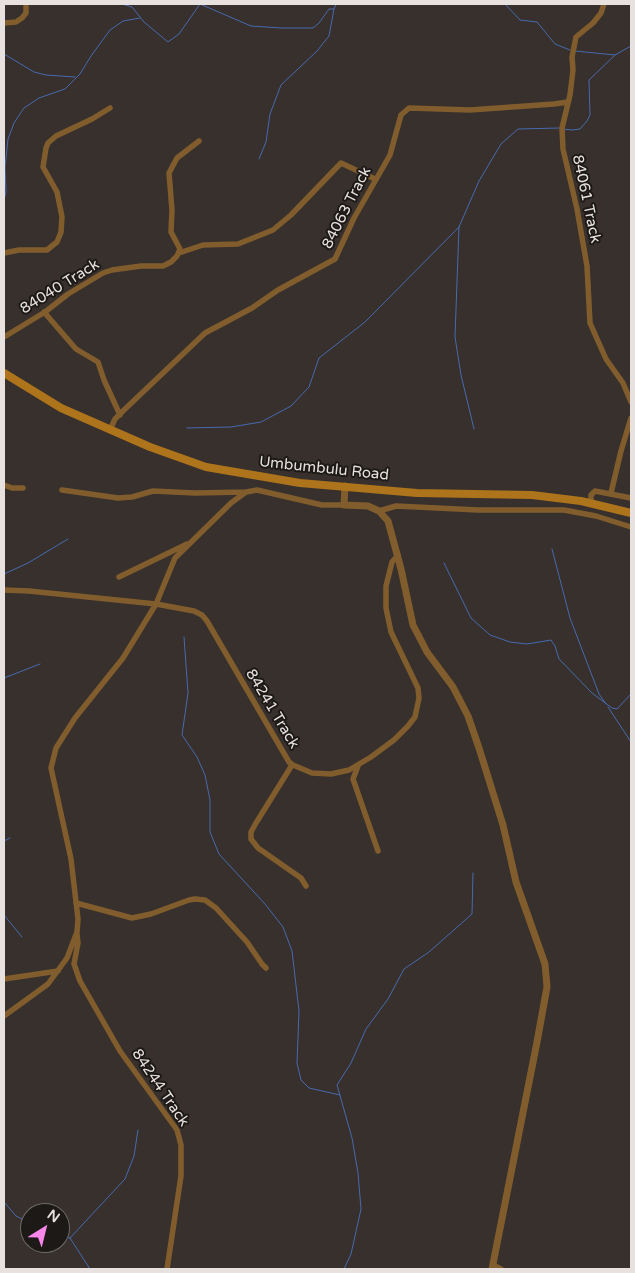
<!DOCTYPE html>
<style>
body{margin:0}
#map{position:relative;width:635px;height:1273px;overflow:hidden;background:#37302c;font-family:"Varela Round",sans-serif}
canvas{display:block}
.frame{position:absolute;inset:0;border:5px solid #e7e2df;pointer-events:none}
.north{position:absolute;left:20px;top:1203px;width:50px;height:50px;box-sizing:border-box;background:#1c1917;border:1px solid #6d6967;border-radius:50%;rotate:36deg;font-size:14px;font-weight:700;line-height:20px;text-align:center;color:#e7e2df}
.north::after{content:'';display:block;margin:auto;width:18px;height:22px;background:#f987e9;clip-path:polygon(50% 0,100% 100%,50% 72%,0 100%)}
</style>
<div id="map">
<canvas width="635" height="1273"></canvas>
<div class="frame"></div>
<div class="north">N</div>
</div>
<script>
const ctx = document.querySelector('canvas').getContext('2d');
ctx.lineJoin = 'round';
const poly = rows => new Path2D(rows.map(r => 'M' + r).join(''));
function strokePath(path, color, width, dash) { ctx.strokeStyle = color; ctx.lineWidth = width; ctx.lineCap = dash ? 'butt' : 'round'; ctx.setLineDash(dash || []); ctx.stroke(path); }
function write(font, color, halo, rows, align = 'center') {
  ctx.font = font + ' "Varela Round",sans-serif'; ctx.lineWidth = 4; ctx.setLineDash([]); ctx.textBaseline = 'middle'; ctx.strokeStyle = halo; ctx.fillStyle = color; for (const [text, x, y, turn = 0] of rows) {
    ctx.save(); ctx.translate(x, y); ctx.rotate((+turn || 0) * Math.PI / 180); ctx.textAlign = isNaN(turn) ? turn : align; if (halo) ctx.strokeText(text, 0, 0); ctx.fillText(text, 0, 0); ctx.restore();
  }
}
const stream = poly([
 [122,4,132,7,144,22,168,42,179,34,200,4,251,26,281,28,313,28,319,23,329,9,334,9,336,4],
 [505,4,520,20,537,22,555,44,570,50],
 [575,51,615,55,631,46],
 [4,54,34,72,46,75,75,77],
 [563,129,572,130,580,129,587,121,590,115,589,80,615,55],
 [259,159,266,142,270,114,281,85,317,51,329,36,334,9],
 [4,200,6,192,5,167,8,139,14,123,24,108,39,98,65,89,80,74,91,56,110,30,123,21,140,18],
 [459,227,455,337,461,375,474,429],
 [187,428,231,427,261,422,291,406,309,387,319,358,365,322,459,227,479,181,501,144,518,129,559,128],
 [552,549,570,618,599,694,606,704],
 [444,563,471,618,490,635,510,642,527,644,551,640,555,646,559,659,592,693,612,708,617,709,631,694],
 [4,574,28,563,68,539],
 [184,637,188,693,182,735,197,757,205,775,210,800,210,832,219,854,265,904,283,927,292,951,299,1011,297,1063,301,1080,309,1088,340,1095],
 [4,678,40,664],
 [608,707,631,742],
 [4,841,10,838],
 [4,915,22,937],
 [4,1202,16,1216,30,1223],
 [60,1235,70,1238,90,1269],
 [70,1238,125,1179,134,1156,138,1130],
 [344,1269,351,1254,361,1209,358,1173,352,1138,337,1085,351,1063,366,1029,388,999,404,969,429,952,472,914,473,873]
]);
const minor = poly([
 [604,4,601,13,593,23,576,37,572,57,573,70,570,95,562,128,563,149,577,209,587,266,590,323,606,359,623,383,631,402],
 [4,23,16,22,22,18,26,13,26,4],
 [4,253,19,250,47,250,57,242,61,232,62,217,57,192,43,167,46,148,48,143,56,136,92,119,110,108],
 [179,253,203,245,238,244,273,230,291,215,341,163,375,179],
 [44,312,76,349,98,362,104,380,120,415],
 [4,337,45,312,68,294,103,273,112,270,141,266,163,266,171,262,177,256,180,249,171,232,172,210,169,173,177,158,199,141],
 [110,430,115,419,124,410,205,333,252,308,278,290,335,259,354,218,390,155,401,115,409,108,470,110,554,104,568,102],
 [4,485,12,488,23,488],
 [62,490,118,498,132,497,153,491,195,493,246,492],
 [611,493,621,451,631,418],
 [591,503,591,495,595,491,631,498],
 [379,511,396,506,478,510,564,510,596,516,631,527],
 [119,577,187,544],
 [4,590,29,591,156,604,194,611,202,615,207,621,289,762,293,765,312,773,331,774,349,770,371,757,394,740,408,726,415,717,419,698,418,688,391,632,386,608,386,586,392,562,398,555],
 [292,765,256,823,251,832,251,839,258,848,301,878,306,886],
 [358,766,353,779,378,851],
 [76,903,132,918,151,914,189,900,195,899,205,900,216,908,247,942,262,964,266,968],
 [77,934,78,943,74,964,80,981,120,1051,177,1130,181,1145,181,1176,167,1269],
 [4,979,58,971],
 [4,1016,48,984,67,958,77,932,78,919,71,859,51,768,56,748,75,718,123,658,156,604,175,558,231,503,246,492,257,490,322,505,344,505],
 [493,1265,501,1269]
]);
const tertiary = poly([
 [345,486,344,505,368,506,379,511,388,521,401,569,413,625,427,652,453,687,468,716,479,748,503,825,516,882,545,964,547,987,537,1042,492,1269]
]);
const secondary = poly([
 [4,373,61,408,150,447,206,467,300,483,417,493,532,495,581,501,631,513]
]);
const streetNames = [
 ["84061 Track",586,199,78],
 ["84063 Track",347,208,-63],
 ["84040 Track",60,287,-32],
 ["Umbumbulu Road",324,469,6],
 ["84241 Track",272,709,59],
 ["84244 Track",160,1088,56]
];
strokePath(stream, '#476bb0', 1);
strokePath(minor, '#815d2d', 5.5);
strokePath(tertiary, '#815d2d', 7);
strokePath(secondary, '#ad741b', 8);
write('15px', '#e7e2df', '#1c1917', streetNames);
</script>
